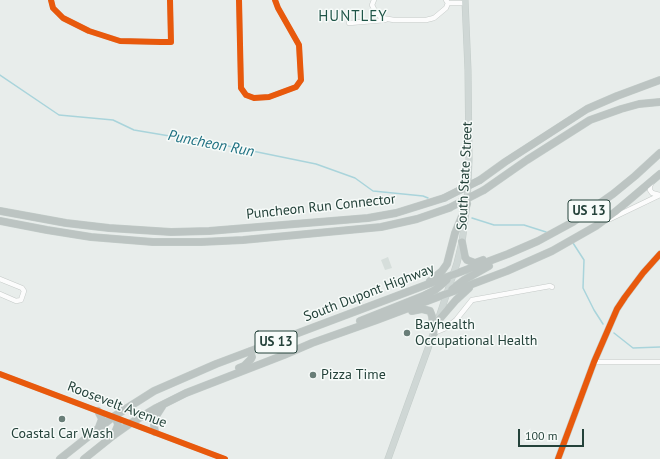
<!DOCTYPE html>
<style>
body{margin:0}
#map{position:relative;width:660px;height:459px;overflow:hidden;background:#e8edeb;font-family:"PT Sans",sans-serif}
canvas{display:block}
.scale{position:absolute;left:518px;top:429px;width:66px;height:18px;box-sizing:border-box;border:2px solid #24423a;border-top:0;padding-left:5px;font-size:12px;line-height:14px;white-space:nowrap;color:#24423a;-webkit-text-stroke:3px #f7fbf9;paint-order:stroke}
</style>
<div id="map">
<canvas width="660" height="459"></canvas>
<div class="scale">100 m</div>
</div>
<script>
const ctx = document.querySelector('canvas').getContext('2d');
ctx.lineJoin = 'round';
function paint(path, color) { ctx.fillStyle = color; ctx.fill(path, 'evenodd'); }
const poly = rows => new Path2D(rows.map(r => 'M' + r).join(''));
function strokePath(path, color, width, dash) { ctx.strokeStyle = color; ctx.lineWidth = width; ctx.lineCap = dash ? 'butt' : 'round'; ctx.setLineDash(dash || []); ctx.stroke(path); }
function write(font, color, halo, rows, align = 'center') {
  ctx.font = font + ' "PT Sans",sans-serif'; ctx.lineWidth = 3; ctx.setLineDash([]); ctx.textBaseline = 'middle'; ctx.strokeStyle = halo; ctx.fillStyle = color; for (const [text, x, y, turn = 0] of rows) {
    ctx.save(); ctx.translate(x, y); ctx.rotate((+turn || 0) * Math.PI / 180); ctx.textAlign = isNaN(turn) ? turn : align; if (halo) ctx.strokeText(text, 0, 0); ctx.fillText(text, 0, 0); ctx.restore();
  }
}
const built = poly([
 [388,257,392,268,385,270,381,260]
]);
const stream = poly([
 [0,75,59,115,113,120,134,130,223,145,316,164,355,178,373,191,423,196,428,198],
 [472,218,494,225,524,225,546,232],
 [573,243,584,260,583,288,594,310,603,324],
 [614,333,633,348,660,347]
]);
const minor = poly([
 [51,0,53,8,63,18,89,31,120,41,161,42,171,42,170,0],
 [239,0,241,88,246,95,254,98,269,97,296,87,301,80,299,45,278,8,275,0],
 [374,0,372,5,376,13,382,18,394,20,426,20,434,18,446,8,448,3,446,0],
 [448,3,465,3],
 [349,23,385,20],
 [652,182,650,186,650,190,652,193,660,195],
 [610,219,660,195],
 [0,279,22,288,24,291,21,300,16,301,0,294],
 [434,333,446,328,456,320,472,300,550,286,552,287],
 [594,362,660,362],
 [0,374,225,459]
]);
const major = poly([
 [438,320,457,263,462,242,467,204,469,160,468,70,465,0],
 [388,459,435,329],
 [558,459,594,362,617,309,625,297,643,273,660,254]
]);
const highway = poly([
 [480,180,505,162,587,109,617,96,660,80],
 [484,190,527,160,590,120,621,109,639,104,660,102],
 [0,211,66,223,109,228,171,232,209,231,368,218,396,213,444,198],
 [0,221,47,230,91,237,153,242,201,242,243,240,381,227,417,219,449,208],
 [462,242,465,257,467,260,475,263,483,260],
 [430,281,442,271,447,264,455,233,467,204],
 [452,289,464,280,489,266],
 [412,311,422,309,430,311,432,316,434,333],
 [360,321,423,296,435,290,447,280],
 [437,322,456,300,469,288],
 [239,368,244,366,251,359,252,357,250,351],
 [98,411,102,419,99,427],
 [155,432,154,425,156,416,163,405],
 [114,435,118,425,116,418],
 [60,459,113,417,154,391,216,364,508,254,538,241,573,222,613,194,635,176,660,153],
 [84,459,114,435,131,423,156,408,186,393,284,355,312,343,377,320,507,271,552,251,596,226,615,212,660,174]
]);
const highwayBridge = poly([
 [444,198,480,180],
 [449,208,484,190]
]);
const cycleway = poly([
 [51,0,53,8,63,18,89,31,120,41,161,42,171,42,170,0],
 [239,0,241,88,246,95,254,98,269,97,296,87,301,80,299,45,278,8,275,0],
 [0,374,225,459],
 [558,459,594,362,617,309,625,297,643,273,660,254]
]);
const markers = [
 [407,333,4,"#697e78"],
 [313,375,4,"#697e78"],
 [62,419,4,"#697e78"]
];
const shields = [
 [589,211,42],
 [276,342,42]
];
const shieldNames = [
 ["US 13",589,211],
 ["US 13",276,342]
];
const streetNames = [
 ["South State Street",465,176,-87],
 ["Puncheon Run Connector",321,207,-6],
 ["South Dupont Highway",369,293,-21],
 ["Roosevelt Avenue",117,405,21]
];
const poiNames = [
 ["Bayhealth",415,325],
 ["Occupational Health",415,341],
 ["Pizza Time",321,375],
 ["Coastal Car Wash",62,434,"center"]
];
const neighbourhoodNames = [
 ["HUNTLEY",353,17]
];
const waterNames = [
 ["Puncheon Run",211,144,11]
];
paint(built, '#d6dedb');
strokePath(stream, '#a9d4db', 1.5);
strokePath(minor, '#c5cac8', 5.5);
strokePath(major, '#c3ccc9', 7);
strokePath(highway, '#c3ccc9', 8);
strokePath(minor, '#fcfcfc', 4.5);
strokePath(major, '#cfd7d5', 6);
strokePath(highway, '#bcc4c2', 7);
strokePath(highwayBridge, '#c3ccc9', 8, []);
strokePath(highwayBridge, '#bcc4c2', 7);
strokePath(cycleway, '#e8590c', 6);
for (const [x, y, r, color] of markers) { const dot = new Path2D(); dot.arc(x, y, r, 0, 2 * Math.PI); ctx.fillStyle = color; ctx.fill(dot); strokePath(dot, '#f7fbf9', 1.5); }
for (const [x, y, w] of shields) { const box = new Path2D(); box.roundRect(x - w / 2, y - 11, w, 22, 3); ctx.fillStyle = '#f7fbf9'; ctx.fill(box); strokePath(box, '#24423a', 1); }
write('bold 13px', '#24423a', null, shieldNames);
write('14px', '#24423a', '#f7fbf9', streetNames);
write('14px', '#24423a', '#f7fbf9', poiNames, 'left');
ctx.letterSpacing = '1px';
write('15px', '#1f5548', '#f7fbf9', neighbourhoodNames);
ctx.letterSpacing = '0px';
write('italic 15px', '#1c6f80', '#f7fbf9', waterNames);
</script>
